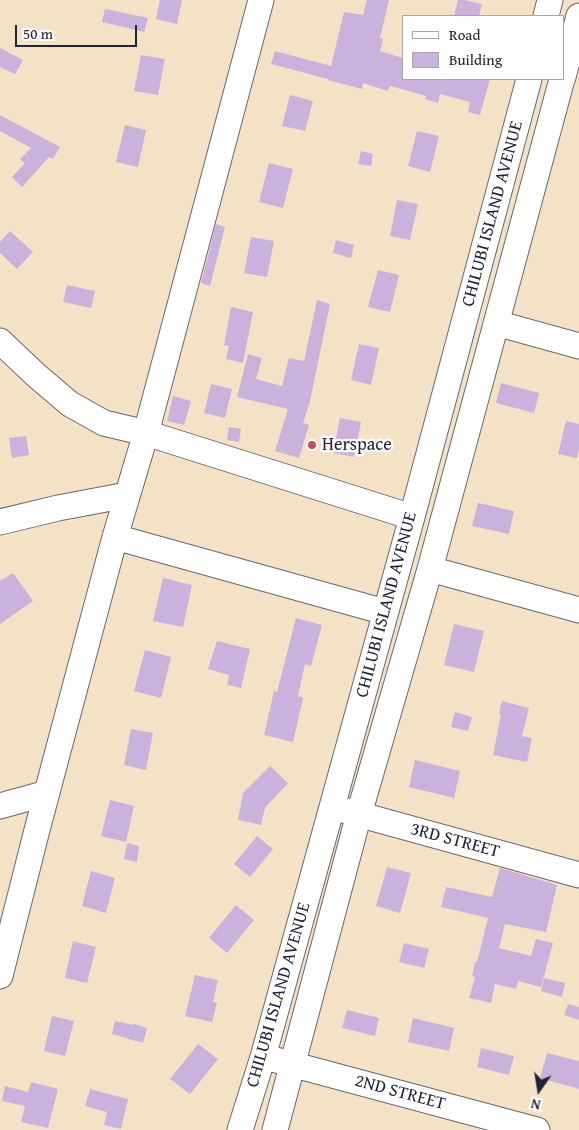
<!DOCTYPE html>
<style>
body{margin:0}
#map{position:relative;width:579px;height:1130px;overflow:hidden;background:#f4e2c7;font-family:"Gentium Book Plus",serif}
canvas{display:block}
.legend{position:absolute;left:402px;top:15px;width:162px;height:65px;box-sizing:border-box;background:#fff;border:1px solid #a7a7b1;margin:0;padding:6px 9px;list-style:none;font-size:15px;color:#22223b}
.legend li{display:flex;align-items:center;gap:10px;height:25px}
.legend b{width:25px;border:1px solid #a7a7b1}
.north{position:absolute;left:514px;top:1065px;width:50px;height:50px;-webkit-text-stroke:4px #fff;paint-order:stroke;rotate:193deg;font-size:14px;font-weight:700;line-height:20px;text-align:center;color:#22223b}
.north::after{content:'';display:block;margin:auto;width:18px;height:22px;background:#22223b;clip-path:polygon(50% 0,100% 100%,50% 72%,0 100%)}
.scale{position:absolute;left:15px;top:25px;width:122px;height:22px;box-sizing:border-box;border:2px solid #22223b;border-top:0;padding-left:6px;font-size:15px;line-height:18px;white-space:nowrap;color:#22223b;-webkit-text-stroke:4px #fff;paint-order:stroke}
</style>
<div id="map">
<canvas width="579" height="1130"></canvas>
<ul class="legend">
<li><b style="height:6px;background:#fff"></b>Road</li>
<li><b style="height:14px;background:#c9b3dd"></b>Building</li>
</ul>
<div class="north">N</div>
<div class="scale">50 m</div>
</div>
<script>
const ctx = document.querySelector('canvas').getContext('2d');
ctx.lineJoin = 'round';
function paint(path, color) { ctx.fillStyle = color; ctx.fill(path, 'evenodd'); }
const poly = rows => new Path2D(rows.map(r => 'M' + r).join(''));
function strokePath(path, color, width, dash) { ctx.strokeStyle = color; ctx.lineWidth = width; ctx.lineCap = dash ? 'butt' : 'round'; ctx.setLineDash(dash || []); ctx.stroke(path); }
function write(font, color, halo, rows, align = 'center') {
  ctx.font = font + ' "Gentium Book Plus",serif'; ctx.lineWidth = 4.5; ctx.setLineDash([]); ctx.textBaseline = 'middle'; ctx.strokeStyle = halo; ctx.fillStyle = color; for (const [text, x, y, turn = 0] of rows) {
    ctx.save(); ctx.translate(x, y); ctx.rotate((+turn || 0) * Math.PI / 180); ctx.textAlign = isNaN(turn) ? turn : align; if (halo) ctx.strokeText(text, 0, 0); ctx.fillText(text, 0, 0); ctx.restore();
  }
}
const building = poly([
 [160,0,182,0,177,24,156,19],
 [367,0,389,0,380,38,383,39,380,51,403,58,403,79,490,79,480,115,468,112,470,102,440,94,438,103,425,99,426,96,390,86,388,91,363,83,362,89,328,80,328,79,271,64,275,51,331,66,344,12,363,15],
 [458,0,465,0,482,4,479,16,454,16],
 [105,9,148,18,144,32,102,22],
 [0,48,23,60,15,74,0,67],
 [141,55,165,59,158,95,134,91],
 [290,95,313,101,305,131,282,126],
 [0,115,60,147,53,159,49,157,22,187,12,177,25,163,20,159,31,148,0,131],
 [125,125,146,130,138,167,116,162],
 [417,131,439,136,430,172,408,166],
 [361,151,373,154,371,166,358,164],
 [269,163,293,169,283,208,259,202],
 [397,200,418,204,410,240,390,236],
 [216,224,225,227,210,286,201,283],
 [10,231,33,252,17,269,0,253,0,242],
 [251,237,274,241,267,277,244,273],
 [336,240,354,245,351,258,333,253],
 [378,270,399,275,390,312,368,307],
 [67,285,95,291,91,308,63,302],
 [317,300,330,304,310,401,303,423,309,425,299,458,275,451,288,409,237,397,248,354,262,358,256,379,282,386,289,358,304,361],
 [231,307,253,312,243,363,226,359,229,346,224,345],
 [359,344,379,348,371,385,351,380],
 [501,383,539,393,534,413,496,403],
 [211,384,232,389,225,418,204,413],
 [173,396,191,401,184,425,167,421],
 [340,418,361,422,354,457,333,453],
 [566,421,579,424,579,448,577,458,558,454],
 [229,427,241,429,239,442,227,440],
 [26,436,29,455,12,458,9,438],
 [478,503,514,511,509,534,472,526],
 [13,573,33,601,0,624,0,581],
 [163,578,192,585,183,627,153,621],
 [296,618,322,625,311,666,305,664,298,696,303,698,293,742,264,735,274,691,277,692],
 [454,624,484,631,474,672,444,665],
 [217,641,250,649,241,688,227,685,229,675,208,669],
 [145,650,171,657,161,698,134,691],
 [502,701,529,708,522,736,532,738,527,762,493,755,501,715,499,714],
 [455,712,472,717,468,731,451,727],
 [131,729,153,733,146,770,124,765],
 [415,760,460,771,454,798,409,787],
 [270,766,288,783,265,808,261,825,238,820,243,793],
 [110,800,134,806,126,842,101,836],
 [257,836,273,849,250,877,234,864],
 [127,843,139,846,137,862,124,859],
 [387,867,411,873,400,913,376,906],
 [500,868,557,885,546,932,505,924,499,948,531,956,536,939,553,943,541,987,518,981,516,989,495,984,491,1003,469,998,475,977,472,976,475,962,477,962,488,918,441,907,446,887,492,897],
 [91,871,115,878,106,913,82,906],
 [236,905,254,920,227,953,209,938],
 [73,941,96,947,87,983,65,978],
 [404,943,429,949,424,968,399,962],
 [195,975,218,980,213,1002,217,1003,212,1022,185,1016],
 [544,978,565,983,562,997,541,991],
 [568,1004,579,1007,579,1020,564,1015],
 [347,1010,379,1018,375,1036,342,1028],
 [52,1016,74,1021,65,1056,44,1051],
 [413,1018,454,1028,449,1051,408,1042],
 [115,1021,133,1025,134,1024,147,1028,143,1043,112,1034],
 [198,1044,218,1059,190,1094,170,1079],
 [481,1048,514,1056,509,1075,477,1067],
 [547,1053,579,1061,579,1089,540,1078],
 [31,1082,58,1089,48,1128,21,1122,25,1106,2,1101,5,1086,28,1092],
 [90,1089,128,1099,121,1129,104,1125,107,1112,85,1106]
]);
const minor = poly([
 [546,16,550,0],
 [563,77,579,16],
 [496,323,579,346],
 [0,341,37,376,70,404,104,423,146,433,412,517],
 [0,522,58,508,127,495],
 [115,537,385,612],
 [430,569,579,610],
 [0,806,47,793],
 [343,810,579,875],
 [0,976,37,830,115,537,146,433,261,0],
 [276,1060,537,1130],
 [240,1130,263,1057,412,517,529,79],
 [275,1130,359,814,430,569,562,79]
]);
const markers = [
 [312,445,5,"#d1495b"]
];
const streetNames = [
 ["CHILUBI ISLAND AVENUE",493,214,-75],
 ["CHILUBI ISLAND AVENUE",387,605,-75],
 ["3RD STREET",455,841,15],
 ["CHILUBI ISLAND AVENUE",279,995,-74],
 ["2ND STREET",400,1093,15]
];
const poiNames = [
 ["Herspace",322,445]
];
paint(building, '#c9b3dd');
strokePath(minor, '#6c656c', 27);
strokePath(minor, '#fff', 25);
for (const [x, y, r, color] of markers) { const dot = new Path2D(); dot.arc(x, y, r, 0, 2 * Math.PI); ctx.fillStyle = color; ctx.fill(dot); strokePath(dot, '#fff', 2); }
write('18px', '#22223b', '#fff', streetNames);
write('18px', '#22223b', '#fff', poiNames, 'left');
</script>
